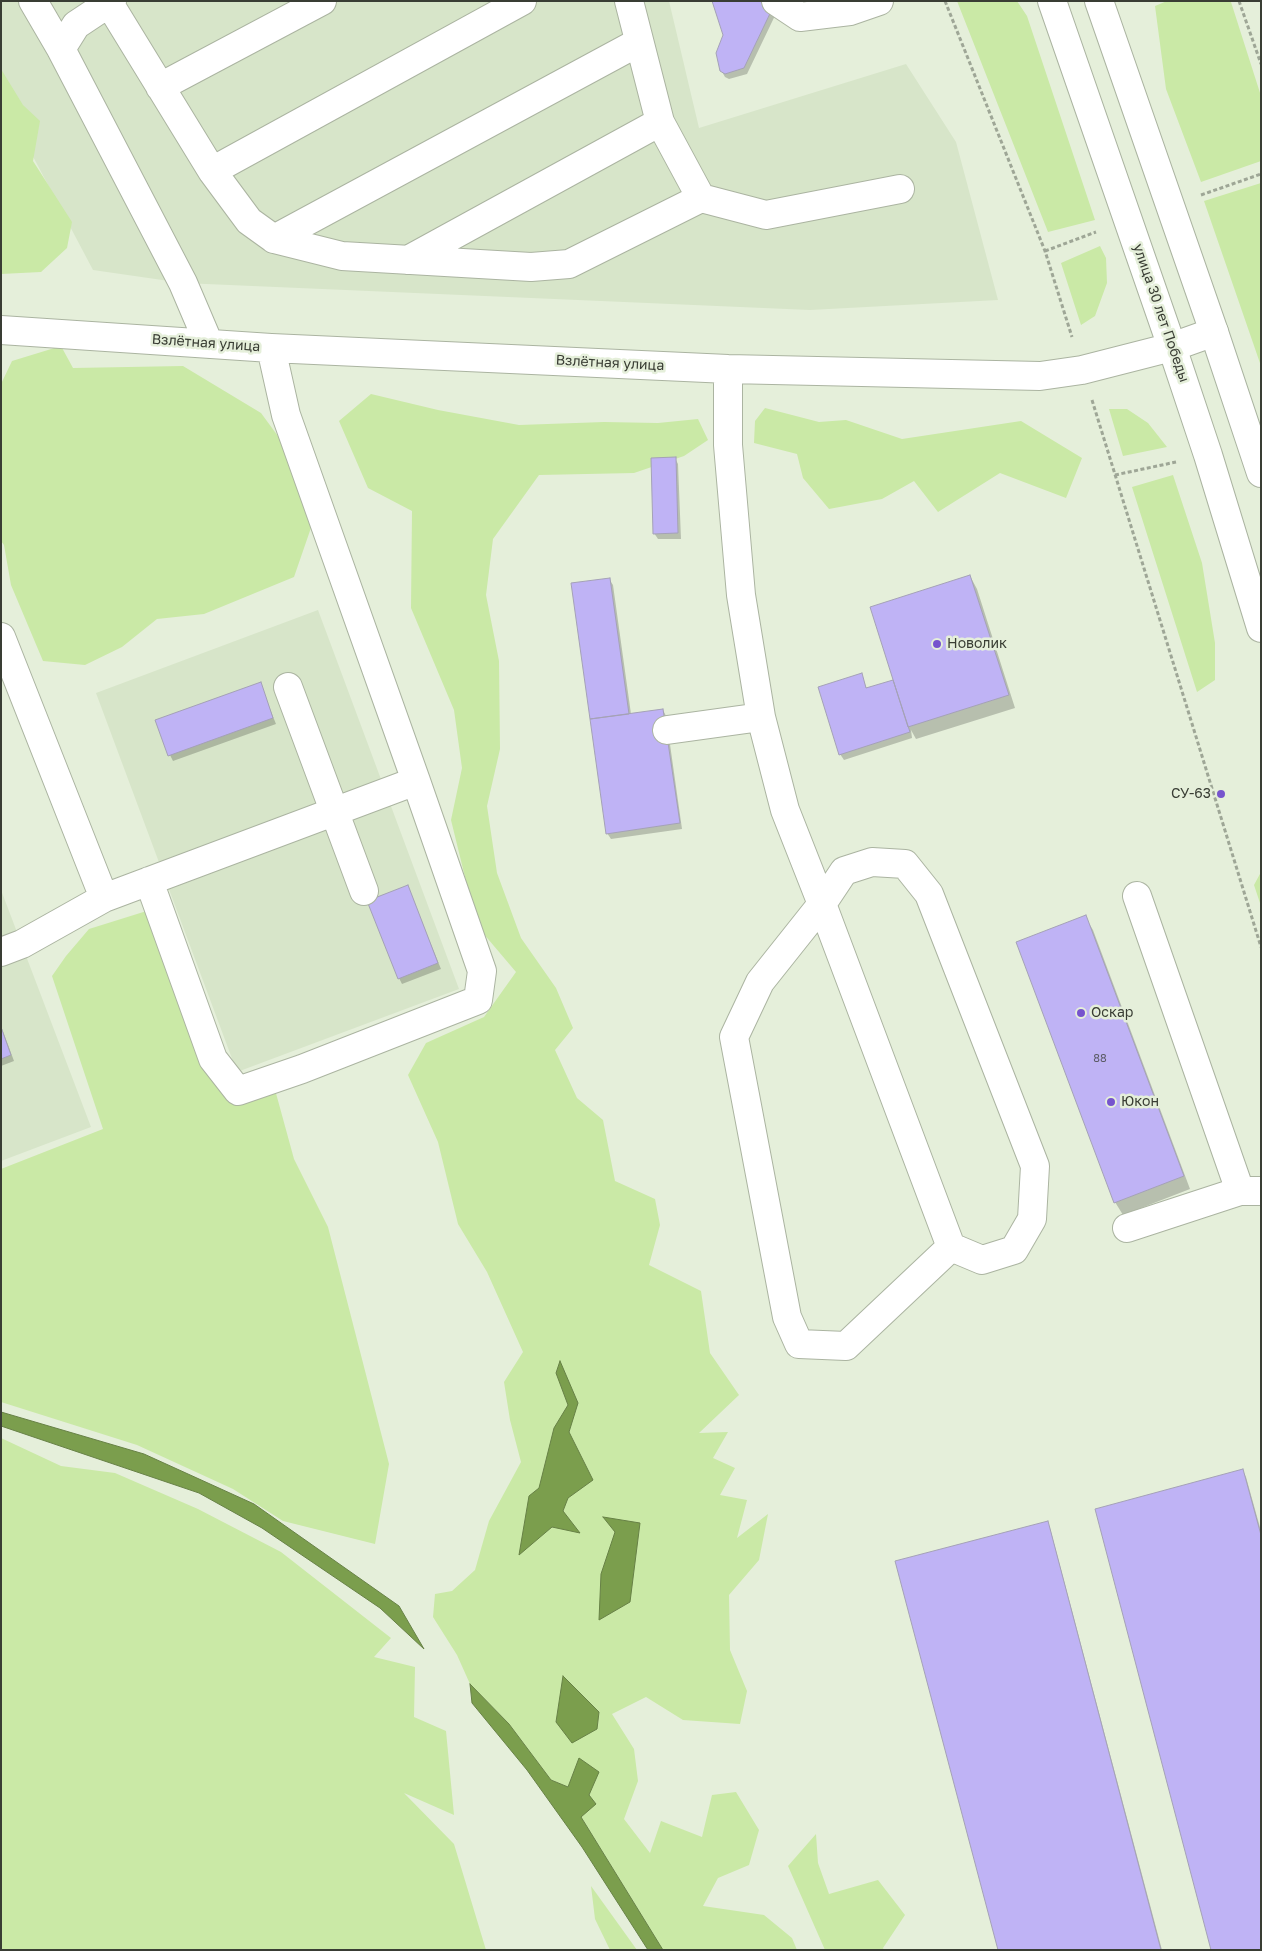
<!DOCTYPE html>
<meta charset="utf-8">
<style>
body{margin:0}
#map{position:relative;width:1262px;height:1951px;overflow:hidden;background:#e5efda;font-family:"Golos Text",sans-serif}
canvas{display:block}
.frame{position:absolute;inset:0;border:2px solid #393d34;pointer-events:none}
</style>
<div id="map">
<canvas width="1262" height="1951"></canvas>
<div class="frame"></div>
</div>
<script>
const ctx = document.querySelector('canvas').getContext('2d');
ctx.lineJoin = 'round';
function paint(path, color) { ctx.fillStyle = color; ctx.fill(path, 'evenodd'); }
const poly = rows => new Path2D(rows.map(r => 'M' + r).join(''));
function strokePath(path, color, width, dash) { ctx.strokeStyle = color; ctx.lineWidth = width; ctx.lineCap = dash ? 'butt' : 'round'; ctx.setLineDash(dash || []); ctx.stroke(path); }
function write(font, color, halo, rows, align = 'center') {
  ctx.font = font + ' "Golos Text",sans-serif'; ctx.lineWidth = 5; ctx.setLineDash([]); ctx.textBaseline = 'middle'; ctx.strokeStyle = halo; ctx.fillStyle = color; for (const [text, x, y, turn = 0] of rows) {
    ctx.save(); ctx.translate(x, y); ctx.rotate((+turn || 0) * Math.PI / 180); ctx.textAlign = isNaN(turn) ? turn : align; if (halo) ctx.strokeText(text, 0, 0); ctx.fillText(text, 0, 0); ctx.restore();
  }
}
const built = poly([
 [1,1,669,1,699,128,906,64,956,142,998,300,810,310,183,283,93,270,1,96],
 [318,610,459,989,237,1072,96,693],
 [1,890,91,1127,1,1161]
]);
const green = poly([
 [957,1,1017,1,1027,16,1095,220,1048,232],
 [1167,1,1231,2,1261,96,1261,161,1201,182,1166,89,1155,6],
 [1,69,23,105,40,121,33,161,72,222,67,248,41,272,1,274],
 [1261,183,1261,366,1204,201],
 [1100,246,1106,258,1107,283,1095,316,1081,325,1061,263],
 [61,346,73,368,183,366,261,413,297,462,313,522,294,577,204,614,157,619,122,647,85,665,43,661,11,585,4,545,1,541,1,384,12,361],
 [371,394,438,410,519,425,604,422,658,423,698,419,708,440,684,456,634,473,539,475,493,539,486,595,499,661,500,749,487,806,497,873,521,938,556,988,573,1028,555,1050,577,1098,603,1120,615,1181,655,1199,660,1225,649,1265,701,1291,710,1353,739,1395,699,1433,728,1432,713,1458,735,1468,720,1495,747,1500,737,1538,768,1514,759,1560,729,1595,730,1650,747,1691,740,1724,683,1720,646,1697,612,1714,634,1749,638,1781,624,1819,650,1853,661,1821,702,1837,712,1795,736,1792,759,1830,749,1865,718,1878,703,1906,764,1915,792,1938,797,1950,663,1950,581,1817,568,1787,551,1780,509,1724,470,1684,457,1655,433,1617,435,1594,452,1591,475,1570,489,1521,521,1462,510,1420,504,1382,523,1352,487,1272,458,1224,438,1142,408,1075,426,1043,484,1017,516,972,477,926,451,820,462,768,454,710,411,608,412,511,368,488,339,421],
 [765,408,819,422,846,420,902,439,1021,421,1082,458,1066,498,1000,473,938,512,914,481,882,499,829,509,803,478,797,454,754,443,755,421],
 [1109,409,1127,409,1148,423,1167,447,1123,456],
 [1173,475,1202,563,1215,643,1215,680,1197,692,1132,487],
 [1261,872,1261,906,1254,885],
 [153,909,225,1092,274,1086,294,1159,328,1227,389,1464,375,1544,283,1521,233,1489,137,1445,1,1402,1,1169,103,1129,52,976,66,956,89,929],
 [1,1438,61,1466,115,1473,198,1509,281,1552,391,1638,374,1657,415,1667,414,1717,446,1731,454,1815,404,1793,454,1844,486,1950,1,1950],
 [816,1834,818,1863,829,1894,878,1880,905,1915,883,1948,884,1950,825,1950,788,1866],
 [591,1886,637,1950,610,1950,595,1919]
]);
const water = poly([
 [560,1361,578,1403,569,1432,593,1480,568,1498,563,1511,580,1533,552,1527,519,1555,529,1496,539,1488,554,1428,568,1405,556,1373,560,1361],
 [1,1412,144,1454,254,1504,399,1606,424,1649,380,1608,262,1528,199,1493,1,1426,1,1412],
 [603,1517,640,1523,630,1602,599,1620,601,1574,615,1532,603,1517],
 [563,1676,599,1712,597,1729,572,1743,556,1722,563,1676],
 [470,1684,509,1724,551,1780,568,1787,579,1758,599,1772,589,1795,596,1804,581,1817,663,1950,648,1950,582,1847,527,1770,472,1703,470,1684]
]);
const shadow = poly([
 [782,1,747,74,729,79,725,77,721,70,717,53],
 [675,458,678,464,681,539,658,539,654,533],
 [970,576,977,589,1015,708,916,739,911,730,912,738,844,760,840,754,861,674,867,689,894,681],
 [609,579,613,585,631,714,663,710,666,716,682,829,611,839,607,833],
 [260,684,276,724,173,761,170,755],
 [407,886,441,969,402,984,399,978],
 [1085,917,1093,930,1190,1189,1123,1215,1115,1202],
 [1,1026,14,1061,1,1066],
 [1243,1471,1246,1477,1261,1531,1261,1950],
 [1047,1523,1050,1528,1162,1950,999,1950]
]);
const building = poly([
 [712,1,776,1,744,68,725,74,720,71,716,53,723,35,712,1],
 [676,457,678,533,653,534,651,458,676,457],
 [970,575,1009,695,908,727,870,607,970,575],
 [610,578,629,714,590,719,571,583,610,578],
 [862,673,866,688,893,680,910,732,839,755,818,687,862,673],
 [261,682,273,718,168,756,155,720,261,682],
 [663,709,680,823,606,834,590,719,663,709],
 [408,885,438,963,398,979,367,901,408,885],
 [1086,915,1184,1176,1114,1203,1016,942,1086,915],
 [1,1027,11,1055,1,1059,1,1027],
 [1243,1469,1261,1535,1261,1950,1211,1950,1095,1509,1243,1469],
 [1048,1521,1161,1950,998,1950,895,1561,1048,1521]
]);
const path = poly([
 [945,1,1045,251,1072,337],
 [1239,1,1261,64],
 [1201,195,1261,174],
 [1045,251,1096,232],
 [1092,400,1261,947],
 [1115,475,1176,462]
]);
const minor = poly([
 [33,1,61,49,183,283,209,344],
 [629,1,660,122,701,198,766,215,900,189],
 [776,1,800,17,850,11,879,1],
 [109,3,212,171,249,221,274,239,342,256,531,267,569,264,701,198],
 [61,49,76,25,112,1],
 [160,87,322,1],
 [212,171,522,1],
 [274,239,639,42],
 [408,260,660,122],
 [1,330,271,348,728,369,1040,376,1082,370,1172,347,1214,332],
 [728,369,728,445,741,595,761,717,785,810,822,904,951,1247,982,1260,1014,1250,1032,1219,1035,1166,929,894,905,864,872,862,844,871,822,904,760,982,734,1037,787,1317,799,1344,846,1346,951,1247],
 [1,637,104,898],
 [288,687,364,891],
 [667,730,761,717],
 [149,881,213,1059,238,1091,302,1069,478,1000,482,971,416,781,286,415,271,348],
 [1137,896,1240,1191],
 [1,952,22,944,104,898,416,781],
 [1127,1228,1240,1191,1261,1191]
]);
const major = poly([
 [1052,1,1172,347,1208,455,1261,628],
 [1099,1,1214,332,1261,473]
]);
const markers = [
 [937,644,5,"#7654cd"],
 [1221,794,5,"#7654cd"],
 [1081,1013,5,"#7654cd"],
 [1111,1102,5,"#7654cd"]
];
const numberNames = [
 ["88",1100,1059]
];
const streetNames = [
 ["улица 30 лет Победы",1161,313,71],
 ["Взлётная улица",206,343,4],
 ["Взлётная улица",610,363,3]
];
const poiNames = [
 ["Новолик",947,644],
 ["СУ-63",1211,794,"right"],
 ["Оскар",1091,1013],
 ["Юкон",1121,1102]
];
paint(built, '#d7e5c9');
paint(green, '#cae9a6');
paint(water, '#7b9e4d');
strokePath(water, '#678146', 1);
paint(shadow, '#0003');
paint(building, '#bfb3f5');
strokePath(building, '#a4a1b6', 1);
strokePath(minor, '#abb4a1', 30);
strokePath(major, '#abb4a1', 30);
strokePath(path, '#9ea696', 3, [4, 2.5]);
strokePath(minor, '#fff', 28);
strokePath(major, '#fff', 28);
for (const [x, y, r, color] of markers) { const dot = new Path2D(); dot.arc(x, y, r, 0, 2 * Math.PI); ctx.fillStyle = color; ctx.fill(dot); strokePath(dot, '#e5efda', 2); }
write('11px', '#5a5a64', null, numberNames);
write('14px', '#393d34', '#e5efda', streetNames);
write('14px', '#393d34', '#e5efda', poiNames, 'left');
</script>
